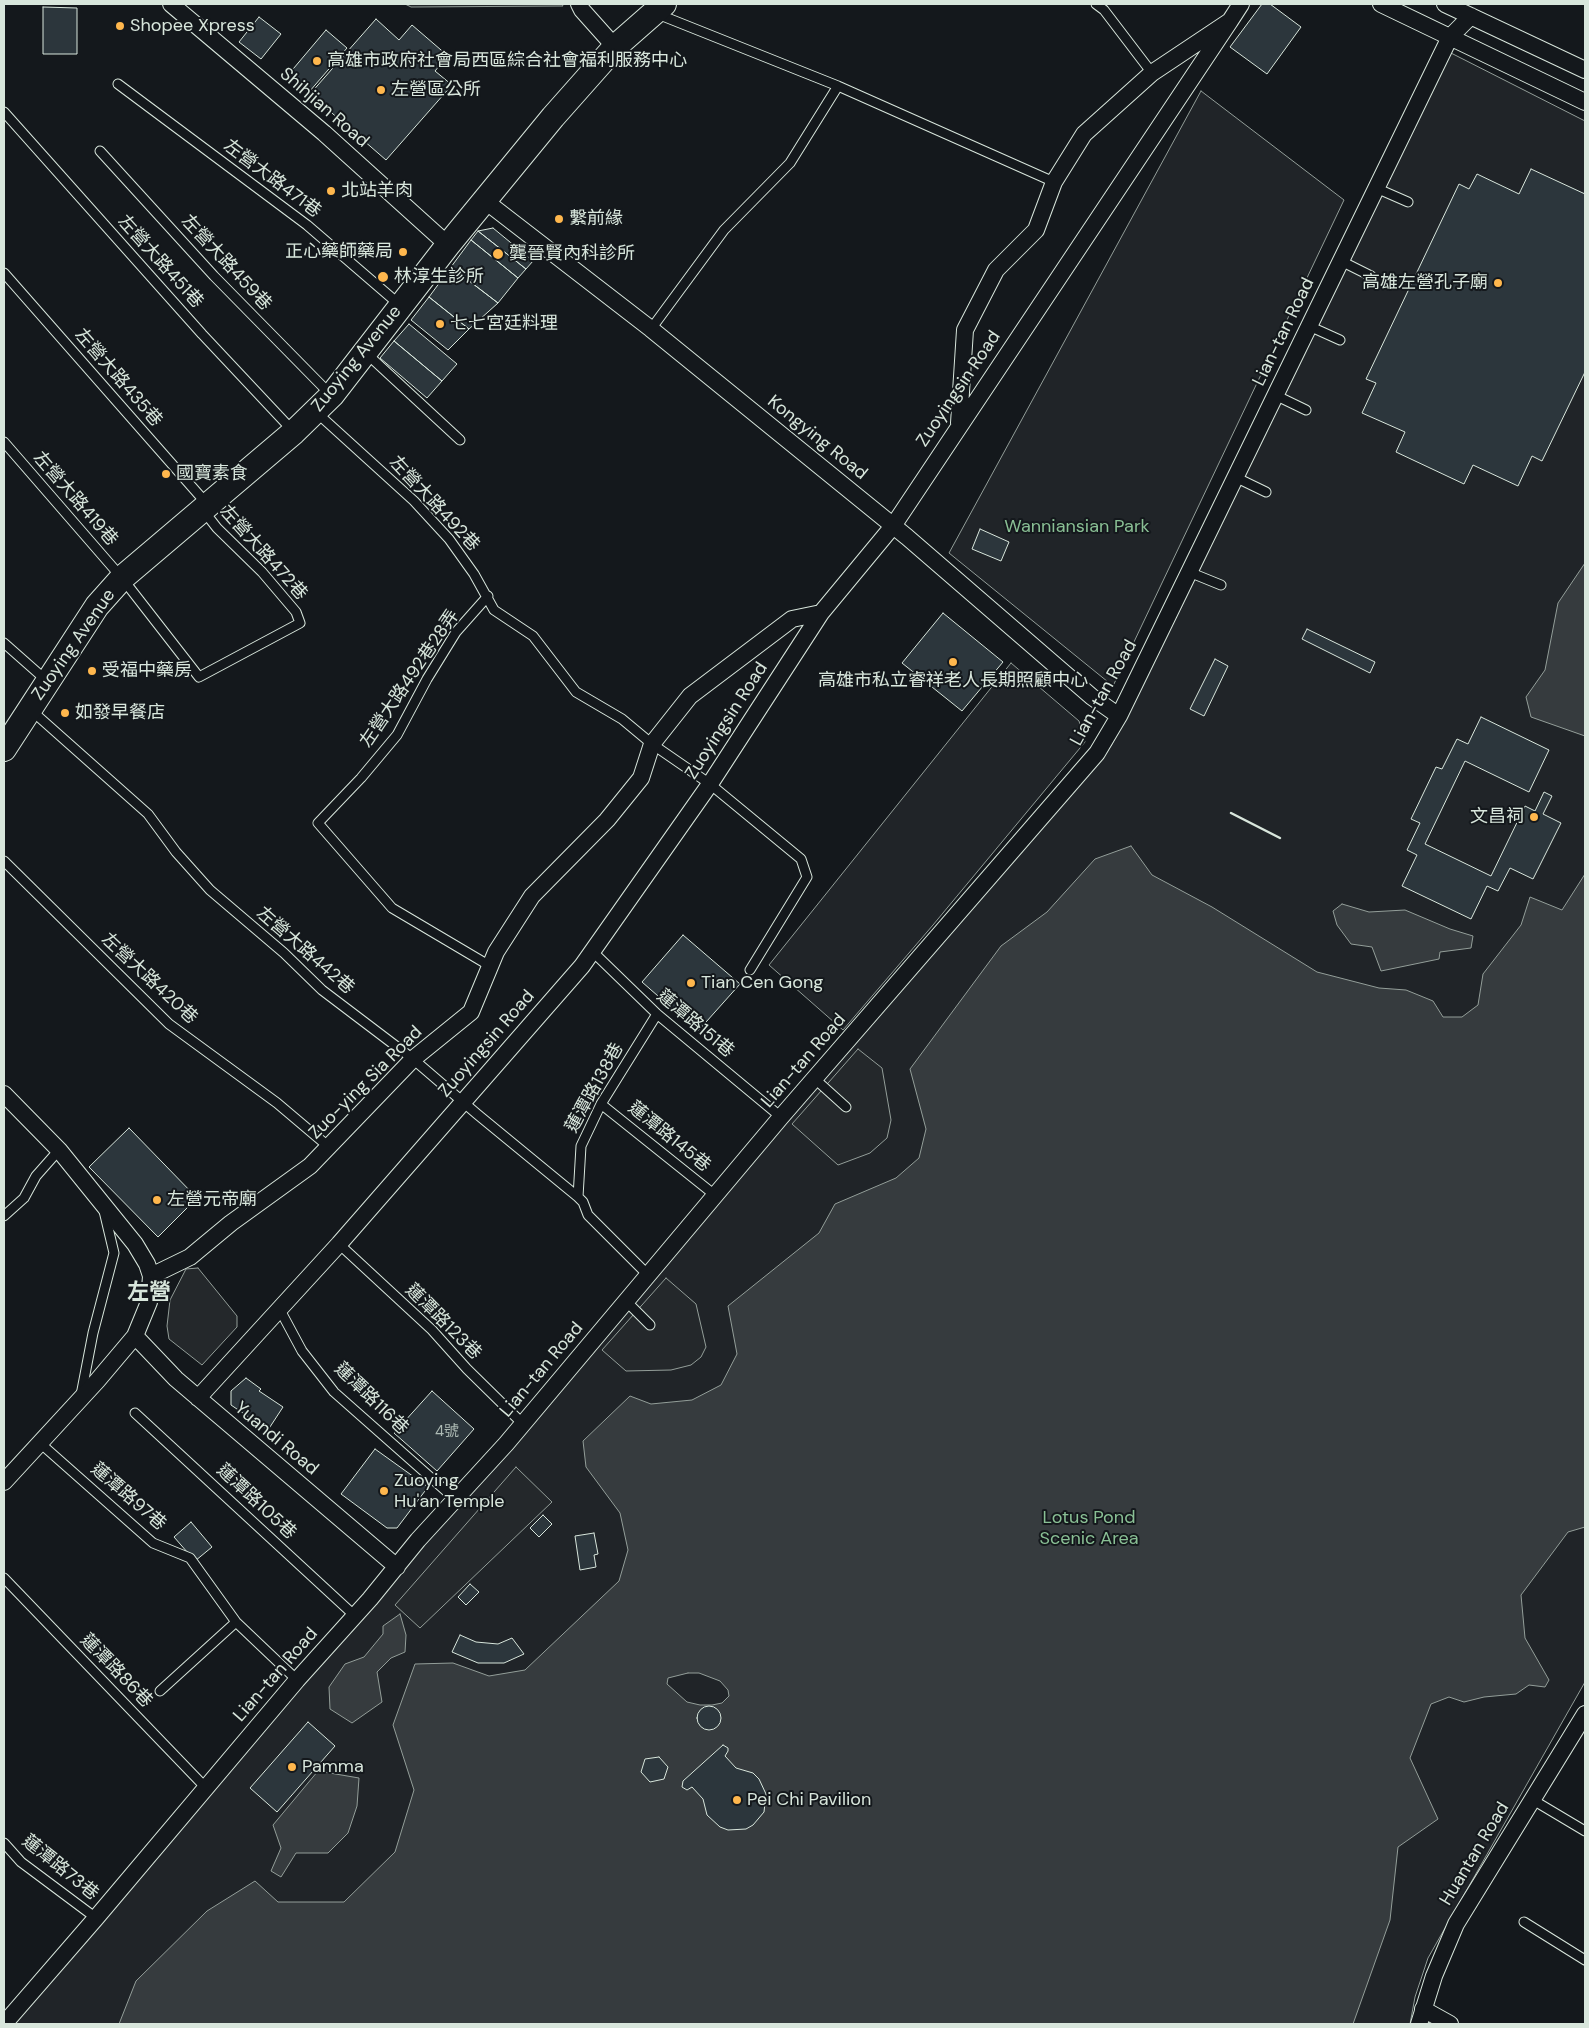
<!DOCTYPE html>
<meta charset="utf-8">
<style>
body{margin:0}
#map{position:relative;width:1589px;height:2028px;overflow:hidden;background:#14181c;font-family:"DM Sans",sans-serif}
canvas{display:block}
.frame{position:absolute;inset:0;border:5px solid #d8e6dc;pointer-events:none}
</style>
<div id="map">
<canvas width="1589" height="2028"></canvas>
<div class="frame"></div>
</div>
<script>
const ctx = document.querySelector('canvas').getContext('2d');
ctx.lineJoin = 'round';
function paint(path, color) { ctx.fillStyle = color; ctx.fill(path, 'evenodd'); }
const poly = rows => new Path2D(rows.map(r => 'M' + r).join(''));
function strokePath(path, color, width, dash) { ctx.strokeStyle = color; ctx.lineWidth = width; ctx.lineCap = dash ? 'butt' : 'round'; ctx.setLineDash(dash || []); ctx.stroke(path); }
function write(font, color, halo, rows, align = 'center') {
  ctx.font = font + ' "DM Sans","Noto Sans TC",sans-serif'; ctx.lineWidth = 4; ctx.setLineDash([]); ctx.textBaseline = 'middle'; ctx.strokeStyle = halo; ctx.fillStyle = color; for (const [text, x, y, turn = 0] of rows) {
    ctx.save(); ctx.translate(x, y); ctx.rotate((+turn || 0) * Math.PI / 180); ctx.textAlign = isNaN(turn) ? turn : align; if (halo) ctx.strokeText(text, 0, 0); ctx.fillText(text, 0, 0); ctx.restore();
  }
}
const green = poly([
 [1449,52,1585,121,1585,1682,1428,1958,1415,1997,1410,2024,14,2024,331,1652,1111,746,1449,52],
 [1201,91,1344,200,1113,686,949,553,1201,91],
 [1011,663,1079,721,1085,742,933,925,843,1030,769,965,1011,663]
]);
const parking = poly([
 [405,4,562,4,563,6,411,7,405,4],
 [858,1049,882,1068,891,1120,887,1138,870,1153,838,1165,792,1124,858,1049],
 [198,1268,237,1316,237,1327,202,1365,169,1339,167,1326,170,1300,186,1269,198,1268],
 [666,1278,696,1304,706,1347,701,1357,691,1365,671,1370,626,1371,602,1350,666,1278],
 [516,1467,552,1502,420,1628,395,1605,516,1467]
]);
const water = poly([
 [1585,563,1585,736,1531,717,1526,697,1545,670,1558,603,1585,563],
 [1131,846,1152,875,1212,907,1317,972,1379,988,1406,990,1433,1001,1443,1017,1462,1017,1478,1005,1483,974,1521,925,1530,897,1562,910,1585,874,1585,1527,1568,1532,1521,1595,1525,1638,1549,1680,1545,1687,1529,1685,1516,1694,1484,1697,1464,1702,1449,1697,1431,1704,1410,1758,1438,1819,1398,1847,1390,1920,1353,2024,119,2024,136,1981,207,1911,255,1881,278,1902,344,1902,395,1852,414,1790,393,1725,415,1664,453,1663,489,1676,525,1670,619,1581,628,1550,620,1513,586,1467,583,1441,630,1396,651,1404,692,1400,721,1385,737,1354,728,1306,819,1233,835,1204,896,1178,919,1158,926,1129,910,1069,1001,946,1047,912,1095,859,1131,846],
 [688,1673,699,1673,720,1681,728,1690,729,1696,722,1703,712,1705,700,1705,687,1702,667,1684,668,1678,688,1673],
 [1342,904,1369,912,1405,910,1450,929,1473,936,1471,948,1440,952,1439,959,1381,971,1372,947,1351,944,1337,925,1333,911,1342,904],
 [400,1614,406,1635,405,1652,391,1658,377,1672,382,1702,352,1723,330,1709,329,1687,345,1664,364,1657,383,1634,383,1626,400,1614],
 [318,1771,359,1778,357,1806,348,1833,328,1853,296,1853,281,1877,271,1871,281,1848,273,1825,318,1771]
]);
const building = poly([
 [1262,4,1270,4,1301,27,1267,74,1230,47,1262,4],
 [43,7,77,8,77,54,43,54,43,7],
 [259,17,281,34,261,59,239,42,259,17],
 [376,19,399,40,412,25,448,56,435,71,452,85,386,160,310,94,376,19],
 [326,30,347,48,309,92,288,75,326,30],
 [1531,169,1585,194,1585,372,1542,461,1532,456,1518,486,1473,465,1464,484,1396,452,1405,432,1362,413,1376,383,1366,379,1459,184,1469,189,1477,174,1519,194,1531,169],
 [493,228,533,261,526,269,478,231,493,228],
 [478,231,526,269,518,278,471,240,478,231],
 [471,240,518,278,498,303,451,267,471,240],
 [451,267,498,303,469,329,429,297,451,267],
 [429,297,469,329,448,350,411,320,429,297],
 [409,324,457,364,442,381,394,341,409,324],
 [394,341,442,381,427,398,380,358,394,341],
 [980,529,1009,542,1001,561,972,549,980,529],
 [943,613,1003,662,962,711,902,663,943,613],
 [1307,629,1375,662,1370,673,1302,639,1307,629],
 [1215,659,1228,666,1204,716,1190,709,1215,659],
 [1481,717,1549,750,1529,792,1465,761,1425,844,1491,876,1525,806,1535,811,1544,792,1552,796,1543,814,1561,823,1533,879,1510,868,1498,891,1487,886,1471,919,1402,886,1417,855,1407,850,1420,823,1411,819,1436,767,1442,769,1457,739,1468,744,1481,717],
 [683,935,740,984,698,1031,642,982,683,935],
 [129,1128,197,1198,158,1237,89,1167,129,1128],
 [246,1378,261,1389,259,1391,283,1407,268,1430,231,1405,231,1391,246,1378],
 [432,1391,474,1429,437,1471,394,1433,432,1391],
 [375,1449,428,1487,397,1528,387,1528,341,1494,375,1449],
 [543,1515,552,1524,539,1537,530,1528,543,1515],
 [191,1522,212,1547,195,1561,174,1537,191,1522],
 [594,1533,598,1554,594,1555,596,1567,580,1570,575,1536,594,1533],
 [470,1584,479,1592,466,1605,458,1597,470,1584],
 [460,1635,476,1642,498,1644,512,1638,524,1654,504,1663,478,1663,452,1652,460,1635],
 '697 1718a12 12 0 1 1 24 0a12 12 0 1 1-24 0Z',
 [308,1722,335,1746,277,1812,250,1788,308,1722],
 [723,1745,728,1748,728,1751,725,1756,736,1768,753,1773,759,1779,766,1794,764,1812,753,1825,746,1829,728,1830,720,1827,707,1815,703,1799,692,1787,687,1790,682,1787,683,1781,723,1745],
 [659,1757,668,1767,664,1779,650,1782,641,1772,645,1759,659,1757]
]);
const lane = poly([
 [1096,4,1104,10,1152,73],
 [655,13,838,86,1054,182],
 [118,84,307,225,401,306],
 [4,112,202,334,294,432],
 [100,151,214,276,330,394],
 [1376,188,1408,202],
 [1341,261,1371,276],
 [4,273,207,504],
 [1309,326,1340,340],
 [651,329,724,230,790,163,838,86],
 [366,353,460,440],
 [1275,395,1306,410],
 [316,412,414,501,449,539,474,574,494,610,533,636,576,692,622,719,652,744,710,784,801,859,807,877,750,970],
 [4,442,122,578,199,677,300,623,296,612,262,572,217,528,203,510],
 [1235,477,1266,492],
 [1189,572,1221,585],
 [488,596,456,632,427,679,397,735,361,778,318,823,392,908,490,966],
 [4,643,47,681],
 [31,710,148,814,176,852,210,890,284,953,322,990,413,1059,477,1114,578,1197],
 [4,861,169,1024,277,1103,329,1147],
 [592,951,657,1014,781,1117],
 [815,1079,846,1107],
 [601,1104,716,1196],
 [4,1216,24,1198,36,1176,59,1150],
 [339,1244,432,1330,467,1369,523,1424],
 [648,1275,588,1215,583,1202,578,1197,581,1146,601,1104,657,1014],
 [626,1301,650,1325],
 [280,1310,302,1351,334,1392,455,1499],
 [81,1395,93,1333,114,1253,104,1211],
 [135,1413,355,1616],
 [40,1443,153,1543,190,1558,236,1622,297,1680],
 [4,1578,205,1787],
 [160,1691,236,1622],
 [1533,1800,1585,1831],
 [4,1843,21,1862,96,1918],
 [1524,1922,1585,1960]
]);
const street = poly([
 [171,4,324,133,448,245],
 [579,4,582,10,615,47],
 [1381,4,1585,102],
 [1445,4,1585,70],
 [484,200,651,329,907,537,1092,697,1119,716],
 [959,423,965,330,996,270,1036,230,1054,182,1084,134,1152,73,1230,21,1241,4],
 [4,1094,59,1150,135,1244,147,1264,151,1276],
 [135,1336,176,1379,397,1567],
 [198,1398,339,1244,582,966,710,784,821,613,893,526,1230,21],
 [4,1482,97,1381,135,1336,149,1302,151,1276,190,1257,231,1223,310,1166,413,1059,471,1012,496,952,532,896,607,820,641,778,652,744,690,696,792,619,821,613],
 [1423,2009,1450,2024],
 [4,2024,96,1918,297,1680,370,1599,418,1540,506,1444,781,1117,1097,753,1119,716,1450,37,1471,16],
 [1419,2024,1434,1976,1456,1924,1585,1714]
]);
const secondary = poly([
 [4,749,97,606,122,578,294,432,332,395,448,245,553,117,615,47,664,4]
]);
const wall = poly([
 [1231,813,1280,838]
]);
const markers = [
 [120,26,5,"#ffb74d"],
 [317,61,5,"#ffb74d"],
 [381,90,5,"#ffb74d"],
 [331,191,5,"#ffb74d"],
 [559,219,5,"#ffb74d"],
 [403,252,5,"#ffb74d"],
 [498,254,6,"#ffb74d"],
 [383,277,6,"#ffb74d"],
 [1498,283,5,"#ffb74d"],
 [440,324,5,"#ffb74d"],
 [166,474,5,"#ffb74d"],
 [953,662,5,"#ffb74d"],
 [92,671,5,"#ffb74d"],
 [65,713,5,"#ffb74d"],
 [1534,817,5,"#ffb74d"],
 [691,983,5,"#ffb74d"],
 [157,1200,5,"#ffb74d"],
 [384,1491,5,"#ffb74d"],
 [292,1767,5,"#ffb74d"],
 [737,1800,5,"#ffb74d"]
];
const numberNames = [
 ["4號",447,1432]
];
const poiNames = [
 ["Shopee Xpress",130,26],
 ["高雄市政府社會局西區綜合社會福利服務中心",327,61],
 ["左營區公所",391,90],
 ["北站羊肉",341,191],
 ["繫前緣",569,219],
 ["正心藥師藥局",393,252,"right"],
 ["龔晉賢內科診所",509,254],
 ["林淳生診所",394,277],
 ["高雄左營孔子廟",1488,283,"right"],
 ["七七宮廷料理",450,324],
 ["國寶素食",176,474],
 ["受福中藥房",102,671],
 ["高雄市私立睿祥老人長期照顧中心",953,681,"center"],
 ["如發早餐店",75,713],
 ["文昌祠",1524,817,"right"],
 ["Tian Cen Gong",701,983],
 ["左營元帝廟",167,1200],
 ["Zuoying",394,1481],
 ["Hu'an Temple",394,1502],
 ["Pamma",302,1767],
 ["Pei Chi Pavilion",747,1800]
];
const streetNames = [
 ["Shihjian Road",324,108,41],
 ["左營大路471巷",272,179,37],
 ["左營大路451巷",160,262,48],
 ["左營大路459巷",226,263,47],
 ["Lian-tan Road",1284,332,-64],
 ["Zuoying Avenue",357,359,-51],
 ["左營大路435巷",118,378,49],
 ["Zuoyingsin Road",959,389,-56],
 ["Kongying Road",817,438,39],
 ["左營大路419巷",75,499,49],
 ["左營大路492巷",434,504,47],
 ["左營大路472巷",263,553,48],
 ["Zuoying Avenue",74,645,-55],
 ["左營大路492巷28弄",410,679,-56],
 ["Lian-tan Road",1104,693,-61],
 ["Zuoyingsin Road",727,721,-57],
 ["左營大路442巷",305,951,41],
 ["左營大路420巷",149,979,43],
 ["蓮潭路151巷",695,1024,40],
 ["Zuoyingsin Road",487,1044,-49],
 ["Lian-tan Road",804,1061,-49],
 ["Zuo-ying Sia Road",366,1083,-45],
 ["蓮潭路138巷",595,1088,-61],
 ["蓮潭路145巷",669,1137,39],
 ["蓮潭路123巷",443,1322,45],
 ["Lian-tan Road",542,1370,-50],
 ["蓮潭路116巷",371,1399,44],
 ["Yuandi Road",276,1439,40],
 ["蓮潭路97巷",128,1497,41],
 ["蓮潭路105巷",256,1502,43],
 ["蓮潭路86巷",116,1671,46],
 ["Lian-tan Road",276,1675,-49],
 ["Huantan Road",1475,1854,-59],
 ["蓮潭路73巷",60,1868,39]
];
const parkNames = [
 ["Wanniansian Park",1077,527],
 ["Lotus Pond",1089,1518],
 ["Scenic Area",1089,1539]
];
const districtNames = [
 ["左營",149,1293]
];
paint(green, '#202428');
strokePath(green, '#939e99', 1);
paint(parking, '#24282b');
strokePath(parking, '#939e99', 1);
paint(water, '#363b3e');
strokePath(water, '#939e99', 1);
paint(building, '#2c363c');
strokePath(building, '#d8e6dc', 1);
strokePath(lane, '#d8e6dc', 11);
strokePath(street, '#d8e6dc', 18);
strokePath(secondary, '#d8e6dc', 26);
strokePath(lane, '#14181c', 9);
strokePath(street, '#14181c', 16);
strokePath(secondary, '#14181c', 24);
strokePath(wall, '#d8e6dc', 2.5);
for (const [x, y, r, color] of markers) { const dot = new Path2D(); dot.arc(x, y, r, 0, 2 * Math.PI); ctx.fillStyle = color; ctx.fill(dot); strokePath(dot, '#14181c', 2); }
write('15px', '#adbab4', null, numberNames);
write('18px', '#d8e6dc', '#14181c', poiNames, 'left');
write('18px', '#d8e6dc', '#14181c', streetNames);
write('18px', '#8ac095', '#14181c', parkNames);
write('bold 22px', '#d8e6dc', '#14181c', districtNames);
</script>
